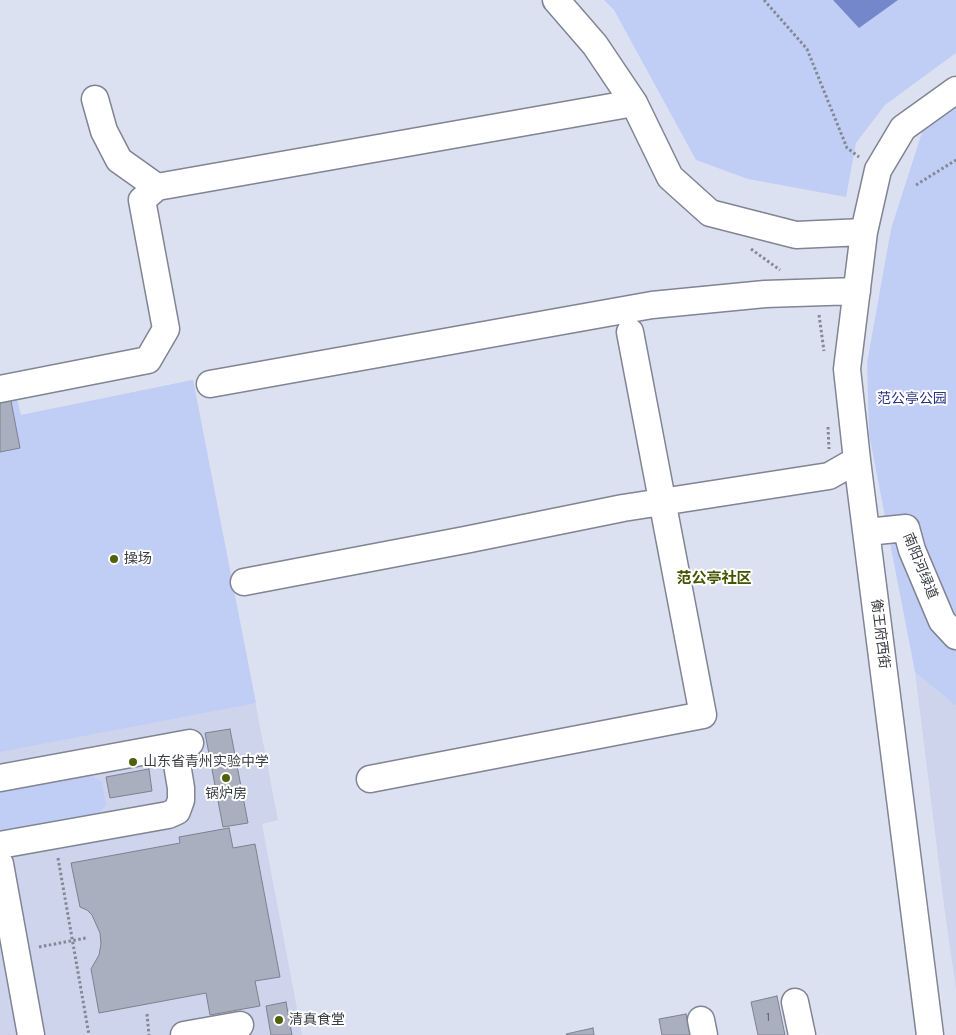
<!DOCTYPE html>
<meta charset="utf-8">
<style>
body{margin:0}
canvas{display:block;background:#dce1f2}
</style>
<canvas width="956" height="1035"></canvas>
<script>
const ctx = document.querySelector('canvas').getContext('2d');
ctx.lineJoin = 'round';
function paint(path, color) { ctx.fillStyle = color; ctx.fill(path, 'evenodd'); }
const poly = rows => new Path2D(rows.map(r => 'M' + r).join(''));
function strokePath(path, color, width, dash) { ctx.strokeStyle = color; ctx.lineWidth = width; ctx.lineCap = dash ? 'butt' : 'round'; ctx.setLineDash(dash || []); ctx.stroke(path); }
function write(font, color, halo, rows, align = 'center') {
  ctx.font = font + ' Karla,"Noto Sans SC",sans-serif'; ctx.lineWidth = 4; ctx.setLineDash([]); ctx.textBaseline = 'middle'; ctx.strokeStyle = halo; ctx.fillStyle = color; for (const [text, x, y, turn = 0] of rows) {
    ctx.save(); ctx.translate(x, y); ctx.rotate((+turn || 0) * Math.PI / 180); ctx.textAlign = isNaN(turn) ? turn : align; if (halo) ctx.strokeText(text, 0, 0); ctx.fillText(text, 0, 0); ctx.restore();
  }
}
const built = poly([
 [193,380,278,820,262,824,302,1035,0,1035,0,398,21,415],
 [915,672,956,706,956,989,945,913]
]);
const green = poly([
 [604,0,956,0,956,53,885,105,856,143,846,197,748,179,696,160,614,10],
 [956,104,956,706,915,672,869,434,867,363,891,229,924,126],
 [193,380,256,703,0,752,0,398,16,395,21,415],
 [90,775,102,782,106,805,96,816,0,834,0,792]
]);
const water = poly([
 [833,0,898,0,859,28]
]);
const building = poly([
 [10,396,20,448,0,452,0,398,10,396],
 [230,729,248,823,223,827,205,733,230,729],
 [149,769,152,791,110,798,106,777,149,769],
 [229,828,233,848,255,844,280,977,255,981,260,1006,210,1015,206,993,99,1013,91,969,99,955,101,944,100,933,92,915,87,910,80,907,71,863,180,843,179,837,229,828],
 [777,996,785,1035,758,1035,751,1002,777,996],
 [286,1002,292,1035,271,1035,266,1006,286,1002],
 [686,1014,690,1035,662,1035,659,1019,686,1014],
 [593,1028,594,1035,567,1035,566,1034,593,1028]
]);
const path = poly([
 [764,0,807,49,847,148,859,157],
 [916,185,956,160],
 [751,249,780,270],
 [819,315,824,351],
 [828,427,829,449],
 [58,858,89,1035],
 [39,947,86,938],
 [147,1014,149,1035]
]);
const minor = poly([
 [556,0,595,45,634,103,670,177,710,213,796,235,864,232],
 [95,99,104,131,119,160,157,187,634,103],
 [210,384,652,305,765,294,857,291],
 [0,389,148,360,166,329,142,200,157,187],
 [867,532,906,528,912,550,942,621,956,636],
 [244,582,465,540,623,508,829,476,857,460],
 [0,778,190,743],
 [370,779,703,715,630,332],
 [0,845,168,815,177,811,181,800,181,788,174,746],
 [0,864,31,1035],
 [795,1002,802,1035],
 [701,1020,704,1035],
 [184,1035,240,1025],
 [930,1035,857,460,847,369,864,232,878,170,903,128,956,90]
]);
const markers = [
 [114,559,5,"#50620b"],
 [133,762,5,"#50620b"],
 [226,778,5,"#50620b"],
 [279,1020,5,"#50620b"]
];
const numberNames = [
 ["1",768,1018]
];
const parkNames = [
 ["范公亭公园",912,399]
];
const poiNames = [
 ["操场",124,559],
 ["山东省青州实验中学",143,762],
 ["锅炉房",226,794,"center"],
 ["清真食堂",289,1020]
];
const streetNames = [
 ["南阳河绿道",920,566,68],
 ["衡王府西街",880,634,83]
];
const neighbourhoodNames = [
 ["范公亭社区",714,579]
];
paint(built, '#cdd4ec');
paint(green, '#c0cdf5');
paint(water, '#7587cb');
paint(building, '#aaafbf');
strokePath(building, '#7d8291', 1);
strokePath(minor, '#808493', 29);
strokePath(path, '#858894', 3, [2.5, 2.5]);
strokePath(minor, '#fff', 26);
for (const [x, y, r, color] of markers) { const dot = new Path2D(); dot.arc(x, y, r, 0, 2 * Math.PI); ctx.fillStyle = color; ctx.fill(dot); strokePath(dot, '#fff', 2); }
write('11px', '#565962', null, numberNames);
write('14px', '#283484', '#fff', parkNames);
write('14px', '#3a3c43', '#fff', poiNames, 'left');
write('14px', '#3a3c43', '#fff', streetNames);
write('bold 15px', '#435300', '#fff', neighbourhoodNames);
</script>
